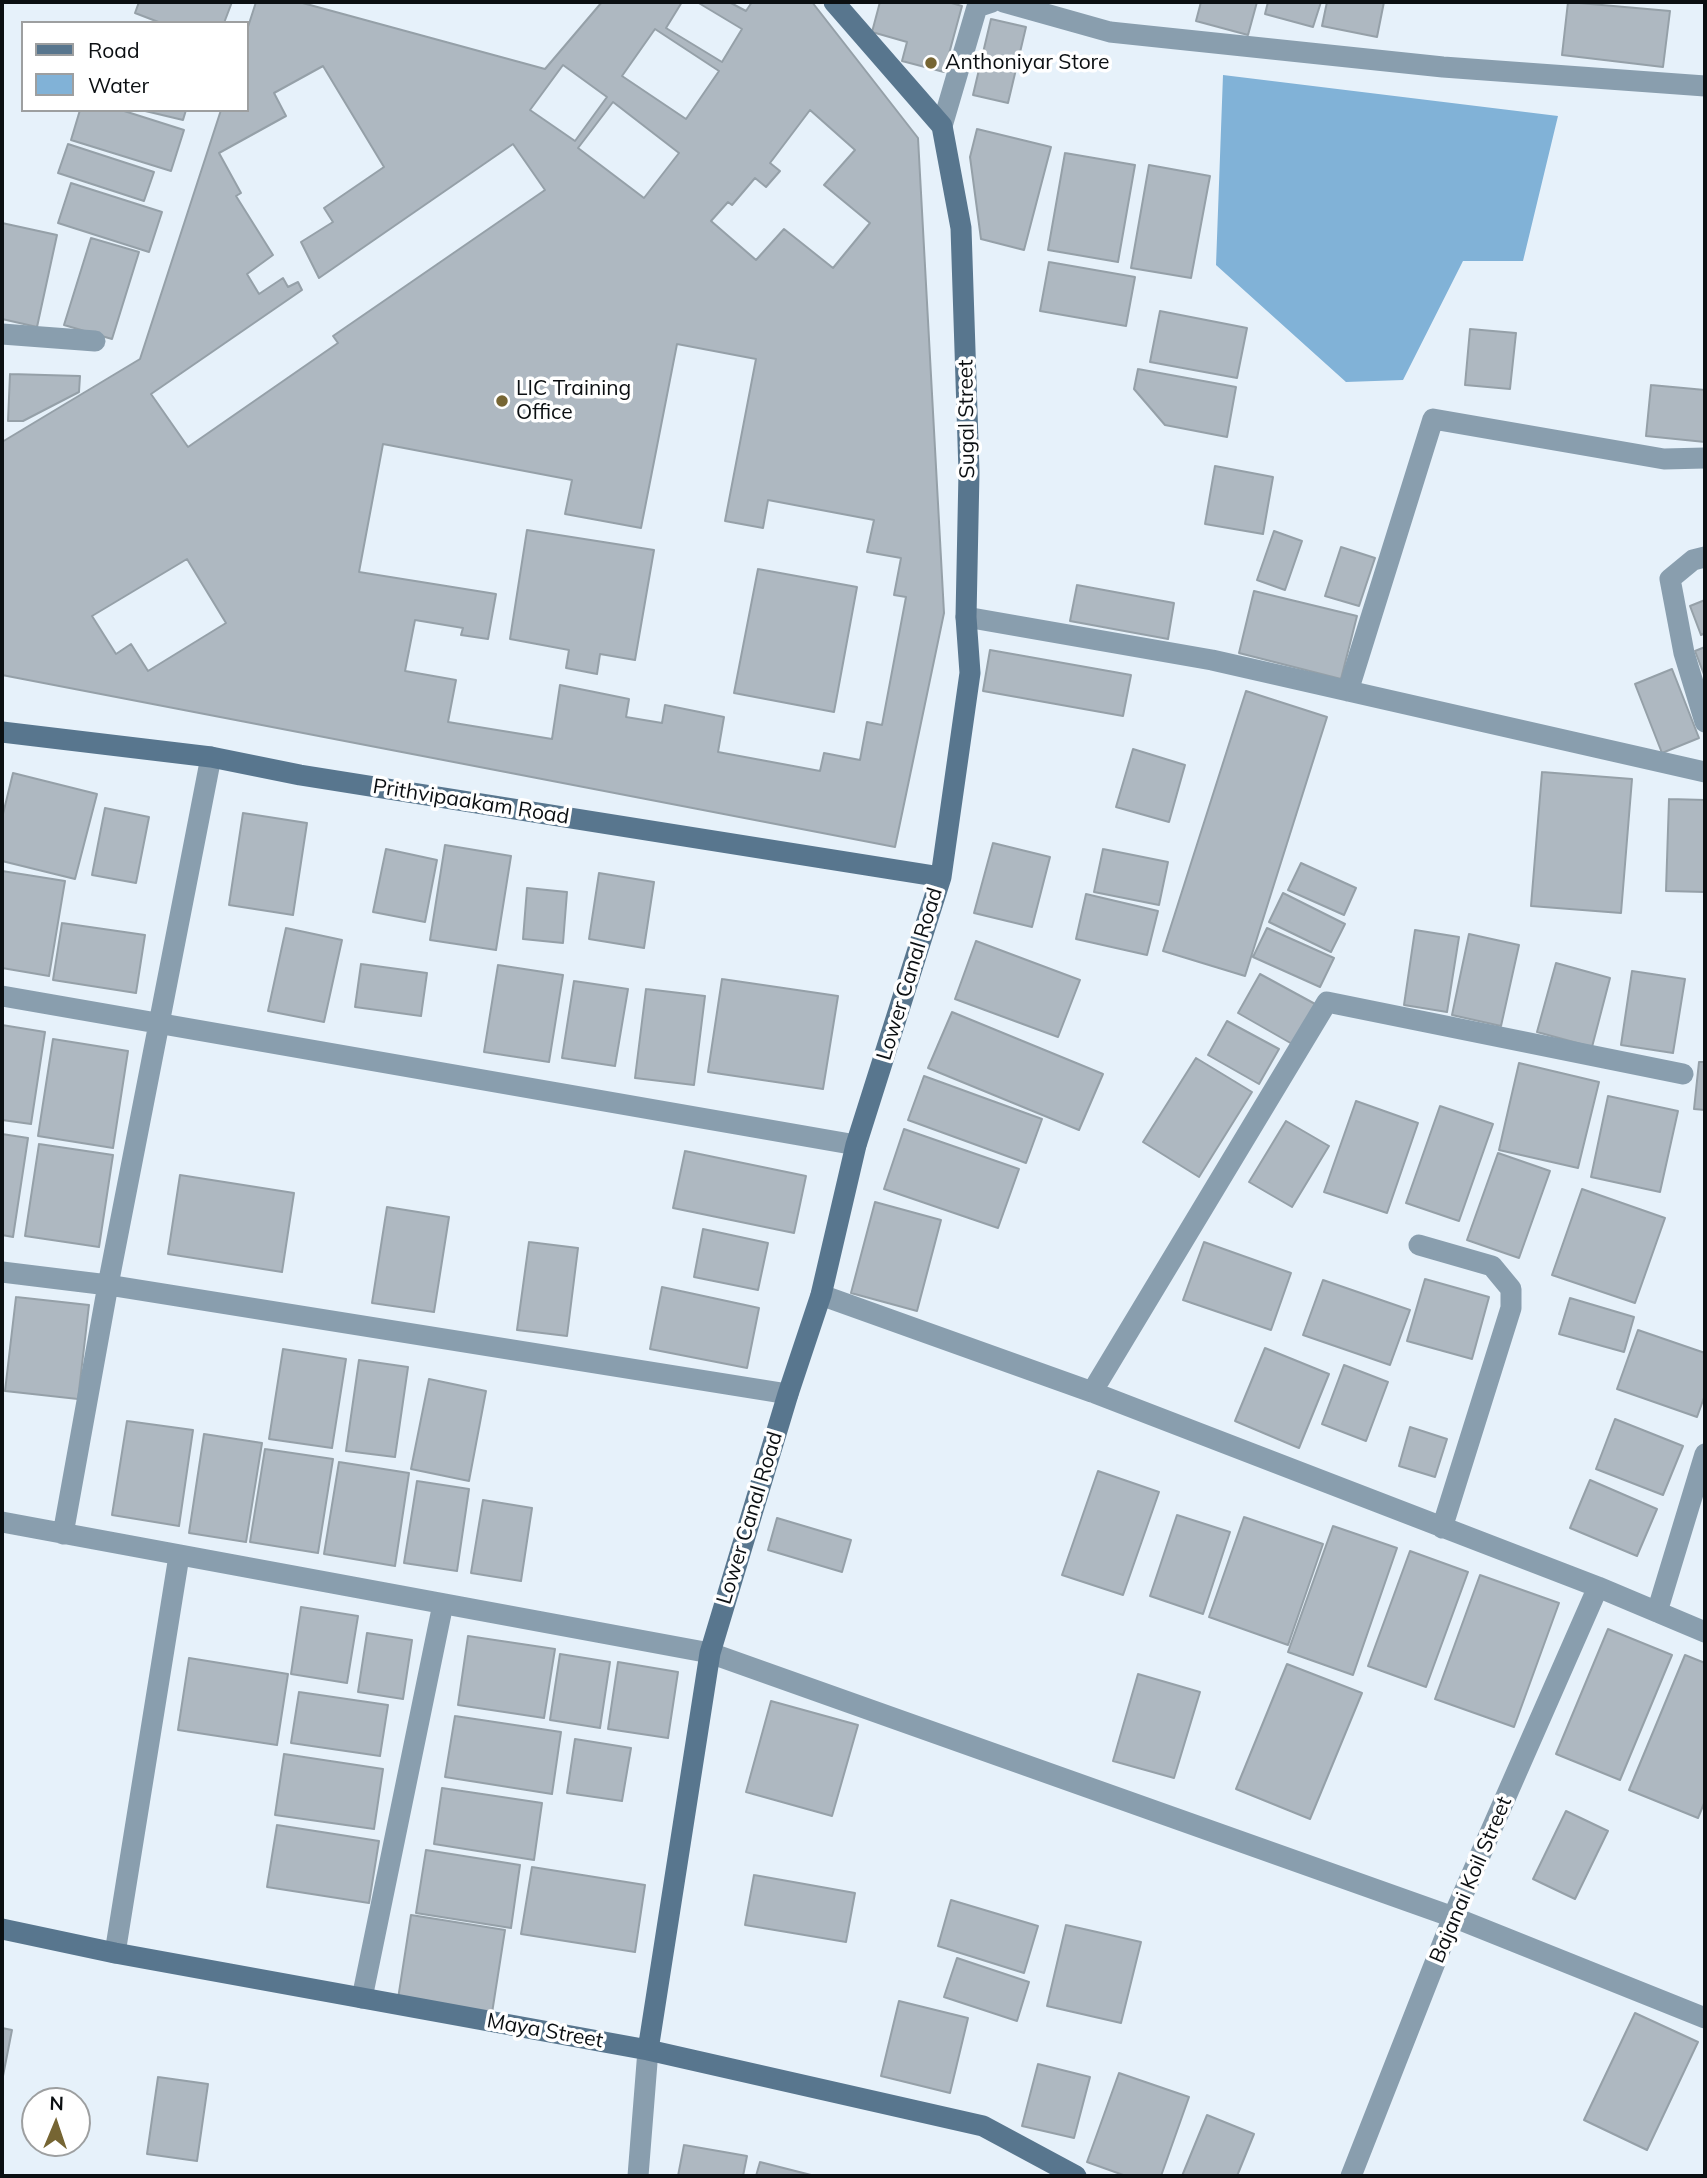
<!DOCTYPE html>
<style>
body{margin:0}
#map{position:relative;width:1707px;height:2178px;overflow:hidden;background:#e6f1fa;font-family:Mulish,sans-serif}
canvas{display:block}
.frame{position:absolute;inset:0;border:4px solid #0b0f12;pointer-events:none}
.legend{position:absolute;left:21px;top:21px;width:228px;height:91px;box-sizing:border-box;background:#fff;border:2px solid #9d9fa0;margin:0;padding:9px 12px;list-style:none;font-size:21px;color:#0b0f12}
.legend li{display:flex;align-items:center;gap:14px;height:35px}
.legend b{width:35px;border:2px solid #9d9fa0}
.north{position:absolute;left:21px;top:2087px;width:70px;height:70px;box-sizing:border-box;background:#fff;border:2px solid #9d9fa0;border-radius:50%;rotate:2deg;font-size:19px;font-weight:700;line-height:28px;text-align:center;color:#0b0f12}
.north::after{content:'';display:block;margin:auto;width:24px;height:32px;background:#766533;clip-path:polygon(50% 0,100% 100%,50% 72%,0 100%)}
</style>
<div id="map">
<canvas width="1707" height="2178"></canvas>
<div class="frame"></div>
<ul class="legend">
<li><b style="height:9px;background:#58768e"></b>Road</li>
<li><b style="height:19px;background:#81b2d7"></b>Water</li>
</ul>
<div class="north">N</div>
</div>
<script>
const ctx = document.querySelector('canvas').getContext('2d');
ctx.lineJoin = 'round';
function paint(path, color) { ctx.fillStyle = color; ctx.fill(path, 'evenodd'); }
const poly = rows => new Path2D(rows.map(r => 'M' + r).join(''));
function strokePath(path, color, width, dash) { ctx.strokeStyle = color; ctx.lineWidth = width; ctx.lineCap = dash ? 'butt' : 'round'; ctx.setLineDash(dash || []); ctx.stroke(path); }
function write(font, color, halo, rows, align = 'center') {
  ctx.font = font + ' Mulish,sans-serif'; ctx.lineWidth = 7; ctx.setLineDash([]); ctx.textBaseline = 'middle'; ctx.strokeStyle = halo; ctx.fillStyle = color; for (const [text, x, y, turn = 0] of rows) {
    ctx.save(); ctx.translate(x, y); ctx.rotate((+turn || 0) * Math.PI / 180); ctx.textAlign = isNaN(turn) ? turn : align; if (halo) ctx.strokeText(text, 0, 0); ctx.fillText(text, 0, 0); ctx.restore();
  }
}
const water = poly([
 [1223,75,1558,116,1523,261,1463,261,1403,380,1346,382,1216,265]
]);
const building = poly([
 [139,2,232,2,224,23,161,23,135,13,139,2],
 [256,2,299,2,545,69,602,2,729,2,746,11,752,2,812,2,918,138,944,613,895,847,2,675,2,442,140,359,221,110,247,110,247,30,256,2],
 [682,2,697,2,742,29,722,62,666,28,682,2],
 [880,2,948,2,962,6,944,72,902,61,907,42,872,32,880,2],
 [1201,2,1257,2,1248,35,1196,21,1201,2],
 [1268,2,1321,2,1313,27,1265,14,1268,2],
 [1327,2,1384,2,1377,37,1322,26,1327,2],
 [1568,2,1670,11,1663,67,1562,55,1568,2],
 [991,19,1026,27,1008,103,973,95,991,19],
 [655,29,719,71,686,119,622,76,655,29],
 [563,65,607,97,575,141,530,110,563,65],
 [323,66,384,167,324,208,333,222,301,242,319,278,513,144,545,190,333,336,338,343,188,447,151,394,302,290,298,282,288,287,283,278,259,294,247,274,273,255,236,196,241,193,219,153,286,116,274,93,323,66],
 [613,102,679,153,644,198,578,148,613,102],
 [80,110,121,110,184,130,171,171,71,140,80,110],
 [141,110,186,110,183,120,141,110],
 [810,110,855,150,824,185,870,223,833,268,784,229,756,260,711,221,728,202,732,205,755,178,766,187,780,171,770,163,810,110],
 [977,129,1051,147,1024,250,981,239,970,157,977,129],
 [68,144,154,172,144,201,58,173,68,144],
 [1065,153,1135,165,1118,262,1048,250,1065,153],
 [1149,165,1210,176,1191,278,1131,268,1149,165],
 [71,183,162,212,149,252,58,223,71,183],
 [2,223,57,235,37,327,2,319,2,223],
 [91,238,139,252,112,339,64,325,91,238],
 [1049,262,1135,277,1126,326,1040,311,1049,262],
 [1160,311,1247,328,1237,378,1150,362,1160,311],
 [1470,329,1516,333,1510,389,1465,385,1470,329],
 [677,344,756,359,725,521,763,528,768,500,874,520,867,552,901,558,894,595,906,597,882,725,867,722,860,760,824,753,820,771,718,752,724,717,665,705,662,723,626,717,629,699,560,685,552,739,448,722,456,680,405,671,415,620,463,628,461,635,488,639,496,594,359,572,383,444,572,480,565,514,641,528,677,344],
 [527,530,654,550,635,660,600,654,597,674,566,668,569,650,510,639,527,530],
 [758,569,857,587,834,712,734,693,758,569],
 [1138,369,1236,387,1227,437,1165,425,1134,389,1138,369],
 [10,374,80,376,79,392,23,421,8,421,10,374],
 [1651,385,1705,390,1705,442,1646,436,1651,385],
 [1215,466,1273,477,1263,534,1205,524,1215,466],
 [1274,531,1302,541,1285,590,1257,580,1274,531],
 [1341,547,1375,558,1359,606,1325,596,1341,547],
 [187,559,226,623,148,671,131,644,116,654,92,616,187,559],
 [1077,585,1174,603,1168,639,1070,621,1077,585],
 [1254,591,1357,616,1341,679,1239,653,1254,591],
 [1705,600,1705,633,1701,635,1690,606,1705,600],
 [1705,647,1705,677,1695,651,1705,647],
 [990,650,1131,675,1123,716,983,691,990,650],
 [1672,669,1699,738,1662,753,1635,684,1672,669],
 [1246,691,1327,717,1245,976,1163,951,1246,691],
 [1133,749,1185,765,1169,822,1116,807,1133,749],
 [1542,772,1632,779,1621,913,1531,906,1542,772],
 [13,773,97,794,75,879,2,861,2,818,13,773],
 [1669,799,1705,800,1705,892,1666,891,1669,799],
 [105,808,149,817,136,883,92,875,105,808],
 [243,813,307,823,293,915,229,905,243,813],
 [993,843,1050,857,1032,927,974,913,993,843],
 [445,845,511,856,496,950,430,940,445,845],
 [386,849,437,860,425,922,373,912,386,849],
 [1103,849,1168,862,1159,905,1094,892,1103,849],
 [1301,863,1356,888,1344,915,1288,890,1301,863],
 [2,871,65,881,49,976,2,968,2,871],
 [599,873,654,882,644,948,589,939,599,873],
 [527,888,567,892,563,943,523,939,527,888],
 [1283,893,1345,924,1331,952,1269,922,1283,893],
 [1086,894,1158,911,1147,955,1076,939,1086,894],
 [62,923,145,935,136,993,53,980,62,923],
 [286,928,342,940,324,1022,268,1011,286,928],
 [1267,928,1334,958,1320,987,1253,957,1267,928],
 [1415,930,1459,937,1447,1012,1404,1005,1415,930],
 [1469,934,1519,945,1501,1026,1452,1015,1469,934],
 [976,941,1080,980,1058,1037,955,999,976,941],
 [1556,963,1610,978,1592,1047,1537,1032,1556,963],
 [361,964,427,973,421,1016,355,1007,361,964],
 [498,965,563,975,549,1062,484,1052,498,965],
 [1632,971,1685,979,1673,1053,1621,1045,1632,971],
 [1260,974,1317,1005,1294,1045,1238,1013,1260,974],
 [722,979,838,996,823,1089,708,1072,722,979],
 [574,981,628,989,615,1066,562,1058,574,981],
 [646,989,705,996,694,1085,635,1078,646,989],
 [952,1012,1103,1074,1079,1130,928,1068,952,1012],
 [1227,1021,1279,1049,1259,1084,1208,1055,1227,1021],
 [2,1025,45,1032,31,1124,2,1120,2,1025],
 [53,1039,128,1051,113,1148,38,1136,53,1039],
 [1196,1058,1252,1092,1199,1177,1143,1142,1196,1058],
 [1699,1062,1705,1062,1705,1110,1694,1109,1699,1062],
 [1519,1063,1599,1082,1578,1168,1499,1150,1519,1063],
 [924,1076,1042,1119,1026,1163,908,1120,924,1076],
 [1608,1096,1678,1111,1660,1192,1591,1177,1608,1096],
 [1356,1101,1418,1123,1387,1213,1324,1192,1356,1101],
 [1440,1106,1493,1124,1459,1221,1406,1203,1440,1106],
 [1286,1121,1329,1146,1292,1207,1249,1182,1286,1121],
 [904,1129,1019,1169,998,1228,884,1189,904,1129],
 [2,1134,28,1138,13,1237,2,1235,2,1134],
 [39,1144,113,1155,99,1247,25,1236,39,1144],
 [685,1151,806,1176,794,1233,673,1208,685,1151],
 [1498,1153,1550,1171,1519,1258,1467,1240,1498,1153],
 [180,1175,294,1193,282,1272,168,1254,180,1175],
 [1582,1189,1665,1218,1635,1303,1552,1275,1582,1189],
 [875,1202,941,1220,917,1311,851,1293,875,1202],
 [387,1207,449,1217,434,1312,372,1303,387,1207],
 [703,1229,768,1243,758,1290,694,1277,703,1229],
 [529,1242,578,1248,567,1336,517,1330,529,1242],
 [1204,1242,1291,1273,1271,1330,1183,1300,1204,1242],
 [1425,1279,1489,1297,1472,1359,1407,1341,1425,1279],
 [1323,1280,1410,1310,1390,1365,1303,1335,1323,1280],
 [662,1287,759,1308,747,1368,650,1349,662,1287],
 [16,1297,89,1305,78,1399,5,1391,16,1297],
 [1570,1298,1634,1317,1624,1352,1559,1334,1570,1298],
 [1638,1330,1705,1353,1705,1395,1697,1417,1617,1389,1638,1330],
 [1265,1348,1329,1374,1299,1448,1235,1421,1265,1348],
 [283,1349,346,1359,332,1448,269,1439,283,1349],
 [359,1360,408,1367,395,1457,346,1451,359,1360],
 [1344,1365,1388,1382,1366,1441,1322,1424,1344,1365],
 [429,1379,486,1391,469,1481,411,1469,429,1379],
 [1615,1419,1683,1446,1663,1495,1596,1469,1615,1419],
 [127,1421,193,1430,179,1526,112,1515,127,1421],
 [1410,1427,1447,1439,1435,1477,1399,1466,1410,1427],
 [204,1434,262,1443,246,1542,189,1533,204,1434],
 [265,1449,333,1459,318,1553,250,1542,265,1449],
 [339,1462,409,1473,395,1566,324,1554,339,1462],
 [1098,1471,1159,1492,1123,1595,1062,1575,1098,1471],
 [1590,1480,1657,1509,1637,1556,1570,1528,1590,1480],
 [417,1481,469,1489,457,1571,404,1563,417,1481],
 [483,1500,532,1508,521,1581,471,1573,483,1500],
 [1177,1515,1230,1532,1203,1614,1150,1596,1177,1515],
 [1244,1517,1323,1544,1288,1645,1209,1617,1244,1517],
 [777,1518,851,1540,842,1572,768,1550,777,1518],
 [1333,1526,1397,1548,1353,1675,1288,1652,1333,1526],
 [1410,1551,1468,1572,1426,1687,1368,1666,1410,1551],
 [1480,1575,1559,1603,1514,1727,1435,1699,1480,1575],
 [301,1607,358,1616,347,1683,291,1674,301,1607],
 [1608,1629,1672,1655,1620,1780,1556,1754,1608,1629],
 [367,1633,412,1640,403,1699,358,1692,367,1633],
 [468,1636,555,1649,544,1718,458,1705,468,1636],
 [560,1654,610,1662,600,1728,550,1720,560,1654],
 [1685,1655,1705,1663,1705,1801,1698,1818,1629,1790,1685,1655],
 [189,1658,288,1674,277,1745,178,1730,189,1658],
 [618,1662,678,1672,668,1738,608,1729,618,1662],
 [1287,1664,1362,1693,1310,1819,1236,1789,1287,1664],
 [1138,1674,1200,1692,1174,1778,1113,1761,1138,1674],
 [299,1692,388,1705,380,1756,291,1743,299,1692],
 [771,1701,858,1725,832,1816,746,1792,771,1701],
 [455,1716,561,1732,552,1794,445,1777,455,1716],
 [575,1739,631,1748,622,1801,567,1793,575,1739],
 [284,1754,383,1769,374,1829,275,1815,284,1754],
 [442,1788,542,1803,534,1860,434,1844,442,1788],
 [1566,1811,1608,1831,1575,1899,1533,1879,1566,1811],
 [277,1825,379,1841,369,1903,267,1887,277,1825],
 [426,1850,520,1865,511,1928,416,1913,426,1850],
 [532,1867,645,1885,635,1952,521,1934,532,1867],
 [754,1875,855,1893,846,1942,745,1925,754,1875],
 [951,1900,1038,1926,1024,1973,938,1946,951,1900],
 [411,1915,505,1930,492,2013,398,1999,411,1915],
 [1066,1925,1141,1942,1121,2023,1047,2006,1066,1925],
 [957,1958,1029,1982,1017,2021,944,1997,957,1958],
 [899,2001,968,2018,950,2093,881,2076,899,2001],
 [1635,2013,1698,2042,1647,2150,1584,2120,1635,2013],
 [2,2028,12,2030,2,2081,2,2028],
 [1038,2064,1090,2077,1074,2138,1022,2126,1038,2064],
 [1119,2073,1189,2097,1161,2176,1126,2176,1087,2162,1119,2073],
 [158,2077,208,2084,197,2161,147,2154,158,2077],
 [1207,2115,1254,2134,1237,2176,1182,2176,1207,2115],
 [684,2145,747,2156,743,2176,678,2176,684,2145],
 [760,2162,815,2176,756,2176,760,2162]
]);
const street = poly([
 [1003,2,1110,32,1443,67,1705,86],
 [942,126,977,7,992,2],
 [2,334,95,341],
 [1705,557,1693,560,1670,579,1684,653,1705,722],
 [966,617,1212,660,1705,772],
 [1348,691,1433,419,1664,459,1705,458],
 [2,996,856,1145],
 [1419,1245,1492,1266,1511,1289,1511,1308,1442,1528],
 [2,1272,108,1285,788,1394],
 [821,1295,1092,1392,1598,1587,1705,1632],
 [1092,1392,1327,1002,1683,1074],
 [2,1522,710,1653,1453,1917,1705,2018],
 [63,1534,108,1285,211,757],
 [1657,1612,1705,1454],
 [115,1953,179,1556],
 [362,1998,443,1604],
 [638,2176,648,2050],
 [1351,2176,1453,1917,1598,1587]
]);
const secondary = poly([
 [2,732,211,757,300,775,941,877],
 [2,1929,115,1953,648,2050,983,2126,1076,2176],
 [648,2050,710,1653,788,1394,821,1295,856,1145,941,877,970,673,966,617,969,472,961,228,942,126,834,2]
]);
const markers = [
 [931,63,7,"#766533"],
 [502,401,7,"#766533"]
];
const poiNames = [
 ["Anthoniyar Store",945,63],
 ["LIC Training",516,389],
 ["Office",516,413]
];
const streetNames = [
 ["Sugal Street",967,419,-91],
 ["Prithvipaakam Road",471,802,9],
 ["Lower Canal Road",910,974,-73],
 ["Lower Canal Road",750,1518,-73],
 ["Bajanai Koil Street",1471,1880,-67],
 ["Maya Street",545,2031,10]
];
paint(water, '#81b2d7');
paint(building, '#aeb8c1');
strokePath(building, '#95a0a8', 2);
strokePath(street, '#899eae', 21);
strokePath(secondary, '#58768e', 21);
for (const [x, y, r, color] of markers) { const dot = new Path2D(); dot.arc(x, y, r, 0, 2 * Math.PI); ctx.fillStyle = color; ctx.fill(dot); strokePath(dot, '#fff', 2.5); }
write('21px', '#0b0f12', '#fff', poiNames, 'left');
write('21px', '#0b0f12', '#fff', streetNames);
</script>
